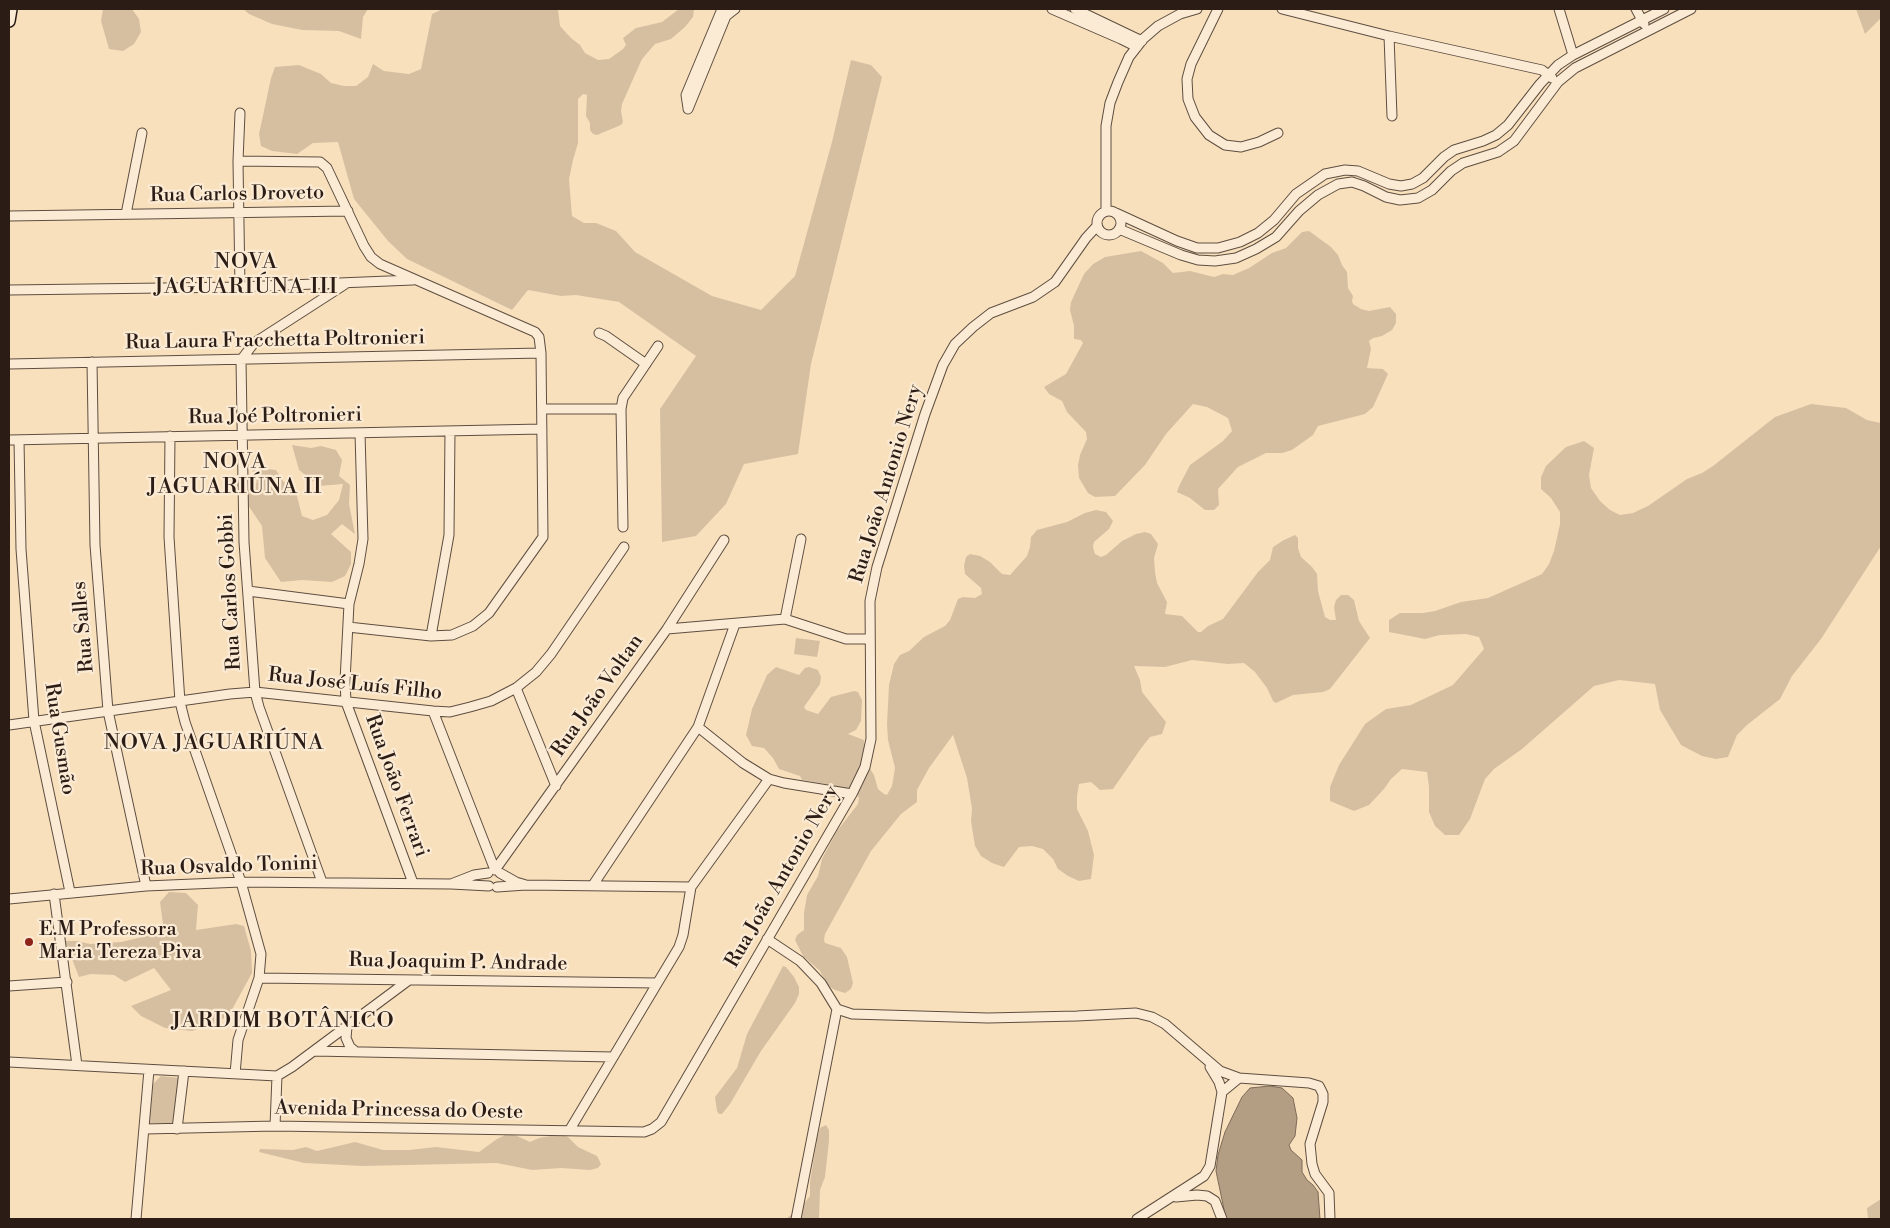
<!DOCTYPE html>
<meta charset="utf-8">
<style>
body{margin:0}
#map{position:relative;width:1890px;height:1228px;overflow:hidden;background:#f9e0bd;font-family:"Libre Bodoni",serif}
canvas{display:block}
.frame{position:absolute;inset:0;border:10px solid #2b1d16;pointer-events:none}
</style>
<div id="map">
<canvas width="1890" height="1228"></canvas>
<div class="frame"></div>
</div>
<script>
const ctx = document.querySelector('canvas').getContext('2d');
ctx.lineJoin = 'round';
function paint(path, color) { ctx.fillStyle = color; ctx.fill(path, 'evenodd'); }
const poly = rows => new Path2D(rows.map(r => 'M' + r).join(''));
function strokePath(path, color, width, dash) { ctx.strokeStyle = color; ctx.lineWidth = width; ctx.lineCap = dash ? 'butt' : 'round'; ctx.setLineDash(dash || []); ctx.stroke(path); }
function write(font, color, halo, rows, align = 'center') {
  ctx.font = font + ' "Libre Bodoni",serif'; ctx.lineWidth = 4.5; ctx.setLineDash([]); ctx.textBaseline = 'middle'; ctx.strokeStyle = halo; ctx.fillStyle = color; for (const [text, x, y, turn = 0] of rows) {
    ctx.save(); ctx.translate(x, y); ctx.rotate((+turn || 0) * Math.PI / 180); ctx.textAlign = isNaN(turn) ? turn : align; if (halo) ctx.strokeText(text, 0, 0); ctx.fillText(text, 0, 0); ctx.restore();
  }
}
const green = poly([
 [103,9,132,9,139,19,141,32,134,44,123,51,109,49,101,21],
 [243,9,368,9,363,17,361,39,339,31,302,30,272,24,249,14],
 [443,9,558,9,560,26,571,38,580,45,585,53,598,60,609,59,623,49,626,45,623,38,636,28,662,22,679,9,694,9,693,17,685,27,671,39,655,44,642,59,622,104,621,111,623,122,621,125,597,135,593,134,590,130,590,123,586,116,587,95,583,94,578,99,578,143,573,160,569,179,572,216,584,223,596,223,616,231,635,252,712,296,761,310,795,276,832,142,851,60,871,65,882,77,811,364,798,454,744,464,726,504,696,536,662,542,660,409,696,356,619,302,576,295,561,296,528,290,512,310,407,259,388,241,354,199,338,142,313,143,297,154,272,151,261,146,259,134,271,78,275,67,299,65,321,74,331,83,344,86,356,86,368,77,373,64,384,71,409,74,421,69,432,14],
 [1856,9,1881,9,1881,18,1865,34],
 [1309,231,1331,247,1338,255,1342,265,1347,272,1348,288,1353,296,1352,301,1353,304,1361,309,1369,311,1390,307,1396,314,1396,323,1392,330,1382,336,1373,338,1369,341,1371,349,1367,368,1383,369,1388,374,1373,407,1365,414,1318,426,1313,435,1292,450,1282,453,1266,453,1238,467,1218,489,1219,505,1214,510,1205,510,1190,498,1177,492,1179,486,1190,465,1223,441,1232,431,1228,418,1207,407,1193,404,1166,434,1145,465,1115,496,1095,497,1088,493,1079,478,1078,465,1080,455,1087,439,1086,432,1067,412,1062,401,1049,394,1044,387,1066,374,1083,343,1081,340,1074,339,1074,326,1070,310,1071,302,1084,274,1093,264,1105,257,1141,251,1163,263,1173,273,1190,271,1214,277,1223,274,1233,275,1249,268,1272,253,1286,248,1302,232],
 [1811,404,1846,408,1867,420,1881,423,1881,546,1821,639,1792,676,1780,699,1747,725,1737,735,1728,757,1716,759,1702,756,1681,745,1660,710,1655,684,1619,680,1594,686,1522,749,1494,769,1485,779,1470,819,1459,835,1445,835,1435,826,1429,812,1429,787,1427,772,1402,769,1391,779,1384,789,1369,805,1354,811,1330,801,1330,787,1339,765,1365,724,1386,709,1411,705,1453,685,1484,649,1479,637,1466,634,1440,635,1425,639,1389,632,1389,620,1400,613,1423,613,1435,611,1461,602,1488,598,1542,574,1549,564,1554,551,1560,524,1560,512,1551,498,1541,489,1541,477,1546,466,1566,447,1584,441,1594,448,1589,475,1591,488,1600,501,1610,510,1620,515,1633,513,1648,506,1687,479,1702,473,1713,466,1775,417],
 [292,445,311,448,321,446,336,450,342,460,339,476,350,485,349,504,355,534,342,524,331,534,351,552,351,564,345,576,332,582,302,580,281,582,265,558,262,526,248,505,249,487,257,482,251,467,276,470,283,481,296,492,302,516,313,520,327,515,339,500,343,484,319,486,299,470],
 [1096,510,1106,512,1113,521,1109,529,1094,542,1093,547,1095,554,1101,557,1106,555,1122,541,1136,534,1145,532,1151,534,1158,544,1154,558,1155,572,1157,583,1167,602,1165,614,1182,616,1198,632,1201,632,1208,626,1223,619,1258,572,1270,560,1273,547,1284,540,1295,535,1298,538,1298,548,1301,557,1312,567,1317,574,1318,591,1325,617,1330,620,1336,620,1334,607,1336,600,1341,595,1348,595,1354,600,1359,621,1370,638,1330,689,1323,692,1293,695,1276,703,1273,701,1267,688,1255,672,1244,663,1228,664,1192,660,1165,667,1134,666,1140,680,1142,692,1166,722,1162,734,1150,737,1142,747,1113,789,1100,790,1091,782,1079,784,1077,796,1077,809,1088,831,1094,855,1091,879,1079,881,1068,876,1058,869,1053,859,1043,849,1032,846,1019,847,1004,867,992,863,981,856,975,846,971,821,972,809,967,778,953,735,929,768,917,790,917,802,901,814,871,851,825,934,824,940,825,943,841,948,847,957,853,983,851,989,845,993,835,990,828,986,820,971,803,956,795,940,797,935,804,930,804,913,807,895,818,876,822,859,837,831,858,804,859,798,857,794,832,785,802,780,800,776,779,769,773,758,764,748,752,746,746,735,752,709,767,675,776,667,799,675,805,668,809,667,818,670,821,677,820,684,804,707,806,710,818,714,831,697,854,691,858,692,862,700,861,721,856,730,848,734,864,740,864,759,874,775,878,789,884,794,887,795,892,786,895,768,888,740,887,724,889,685,894,664,900,655,909,651,924,637,945,626,950,620,958,599,963,597,975,598,982,594,981,588,965,574,964,566,966,557,970,554,980,556,990,562,1002,574,1010,575,1027,556,1030,547,1031,537,1037,530,1067,522,1085,513],
 [796,638,820,641,817,657,794,654],
 [169,892,186,893,198,905,196,930,236,924,244,926,251,951,252,973,229,1015,218,1022,192,1031,165,1028,141,1016,131,1006,171,990,154,968,125,982,114,975,91,974,79,977,65,941,77,941,90,944,121,942,164,932,160,902],
 [783,966,786,967,794,977,799,987,799,994,795,1003,761,1051,730,1104,722,1114,719,1114,717,1111,715,1097,737,1068,747,1034],
 [161,1076,180,1078,176,1124,147,1123,153,1084],
 [826,1125,829,1130,829,1141,825,1177,820,1190,819,1219,788,1219,788,1217,799,1210,810,1196,810,1182,817,1139,820,1128],
 [561,1134,568,1137,578,1147,597,1156,601,1164,598,1168,590,1170,561,1168,532,1170,497,1163,363,1166,304,1163,259,1152,260,1149,293,1150,306,1147,317,1151,355,1142,383,1150,409,1150,436,1147,479,1152,497,1139,505,1135,515,1135,530,1142,539,1138],
 [1881,1199,1881,1219,1868,1219,1867,1208]
]);
const water = poly([
 [1270,1086,1282,1088,1293,1098,1297,1118,1295,1136,1289,1145,1291,1150,1302,1160,1302,1172,1307,1180,1313,1185,1318,1192,1320,1219,1226,1219,1216,1171,1218,1155,1225,1132,1242,1097,1250,1088,1270,1086]
]);
const street = poly([
 [1052,9,1121,39,1137,47],
 [1075,9,1142,41],
 [1218,9,1191,64,1187,79,1188,99,1195,117,1209,135,1225,145,1241,147,1259,142,1278,133],
 [1282,9,1389,36,1542,70,1552,78],
 [1559,9,1573,55],
 [1636,9,1644,24],
 [1389,36,1392,116],
 [688,108,686,95,722,9],
 [688,109,726,16,735,9],
 [240,113,238,161,240,287],
 [238,161,320,162,327,168,364,246,371,257,380,264,535,332,539,337,541,353,543,537,489,613,473,626,452,635,431,636,348,627],
 [1106,211,1106,126,1110,103,1118,82,1129,57,1143,39,1158,26,1180,14,1197,9],
 '1097 223a12 12 0 1 1 24 0a12 12 0 1 1-24 0Z',
 [1116,213,1177,241,1197,248,1218,248,1240,242,1258,233,1274,220,1296,194,1325,174,1345,170,1358,171,1389,184,1401,186,1412,184,1423,178,1444,157,1454,150,1483,141,1496,135,1508,125,1540,84,1558,65,1573,55,1664,9],
 [126,214,142,133],
 [9,216,348,211],
 [1119,229,1181,255,1198,260,1215,261,1236,258,1256,249,1276,237,1299,211,1318,195,1338,184,1352,182,1364,186,1386,197,1400,200,1418,198,1432,190,1451,171,1463,163,1498,152,1514,141,1558,82,1575,68,1691,9],
 [9,290,240,287,413,280],
 [599,333,606,336,646,364],
 [92,362,95,545,108,711,146,886],
 [9,364,541,353],
 [542,409,621,409,623,398,658,346],
 [621,409,623,527],
 [360,433,363,539,359,564,349,604,345,681,346,702,413,883],
 [170,436,169,537,180,702,185,722,241,882,261,954,259,978,238,1040,235,1074],
 [9,440,542,429],
 [19,440,21,549,34,721,70,892],
 [248,591,349,604],
 [785,619,801,539],
 [667,629,785,619,846,639,869,639],
 [431,636,449,535,450,431],
 [516,688,556,786],
 [433,711,495,870],
 [9,725,230,694,255,692,433,711,450,712,470,707,491,701,516,688,536,672,551,654,624,547],
 [698,727,743,763,769,779,784,783,852,794],
 [495,870,667,629,724,540],
 [488,873,474,875,451,884,489,886],
 [322,882,259,707,255,692,244,542,241,360,254,343,347,283],
 [526,885,691,887],
 [593,885,698,727,735,624],
 [497,887,526,885,516,882,500,873],
 [54,894,77,1065],
 [9,899,146,886,241,882,451,884],
 [767,939,800,961,821,983,837,1009,852,1014,988,1018,1077,1016,1136,1013,1152,1017,1165,1024,1220,1071,1239,1078,1309,1083,1319,1086,1323,1094,1323,1102,1310,1144,1312,1164,1315,1174,1329,1193,1330,1219],
 [259,978,657,983],
 [9,986,67,982],
 [347,1027,346,1038,350,1047,356,1052],
 [314,1051,613,1057],
 [9,1062,277,1076],
 [277,1076,292,1067,409,980],
 [1222,1092,1239,1078],
 [275,1126,277,1076],
 [145,1129,275,1126,644,1132,652,1129,661,1122,852,794,865,767,871,739,870,601,877,567,925,414,943,365,955,344,973,327,991,313,1033,297,1055,282,1086,238,1097,226],
 [177,1129,184,1071],
 [569,1131,679,947,683,935,691,887,769,779],
 [1176,1197,1197,1195,1207,1196,1215,1201,1222,1219],
 [136,1219,149,1070],
 [796,1219,837,1009],
 [1137,1219,1204,1176,1210,1166,1222,1092,1219,1082,1210,1067]
]);
const secondary = poly([
 [9,21,11,9]
]);
const markers = [
 [29,942,5,"#8f2418"]
];
const streetNames = [
 ["Rua Carlos Droveto",237,195,-1],
 ["Rua Laura Fracchetta Poltronieri",275,341,-1],
 ["Rua Joé Poltronieri",275,417,-1],
 ["Rua João Antonio Nery",887,484,-73],
 ["Rua Carlos Gobbi",231,592,-93],
 ["Rua Salles",84,627,-95],
 ["Rua José Luís Filho",355,685,6],
 ["Rua João Voltan",598,696,-55],
 ["Rua Gusmão",59,739,81],
 ["Rua João Ferrari",396,786,70],
 ["Rua Osvaldo Tonini",229,867,-2],
 ["Rua João Antonio Nery",783,877,-60],
 ["Rua Joaquim P. Andrade",458,963,1],
 ["Avenida Princessa do Oeste",399,1111,1]
];
const poiNames = [
 ["E.M Professora",39,930],
 ["Maria Tereza Piva",39,953]
];
const quarterNames = [
 ["NOVA",246,263],
 ["JAGUARIÚNA III",246,288],
 ["NOVA",235,463],
 ["JAGUARIÚNA II",235,488],
 ["NOVA JAGUARIÚNA",214,744],
 ["JARDIM BOTÂNICO",283,1022]
];
paint(green, '#d6bfa1');
paint(water, '#b39e84');
strokePath(water, '#7d6a58', 1);
strokePath(street, '#5e4e40', 11);
strokePath(secondary, '#2b1d16', 14);
strokePath(street, '#fbebd4', 9);
strokePath(secondary, '#fbebd4', 11);
for (const [x, y, r, color] of markers) { const dot = new Path2D(); dot.arc(x, y, r, 0, 2 * Math.PI); ctx.fillStyle = color; ctx.fill(dot); strokePath(dot, '#fbebd4', 2); }
write('20px', '#2b1d16', '#fbebd4', streetNames);
write('20px', '#2b1d16', '#fbebd4', poiNames, 'left');
ctx.letterSpacing = '1px';
write('22px', '#2b1d16', '#fbebd4', quarterNames);
ctx.letterSpacing = '0px';
</script>
